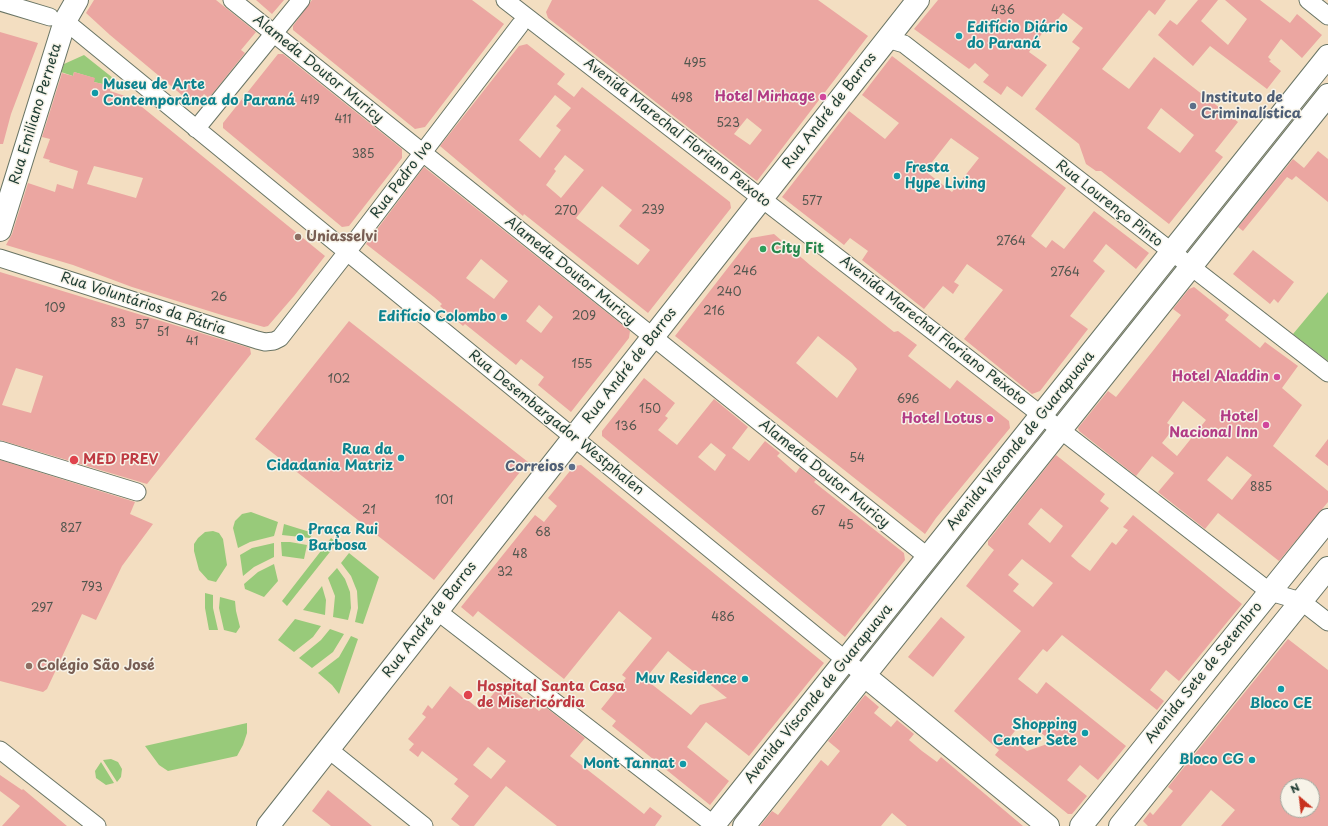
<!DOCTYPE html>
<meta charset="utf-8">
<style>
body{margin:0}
#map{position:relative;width:1328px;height:826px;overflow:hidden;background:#f3dec1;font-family:"Playpen Sans",sans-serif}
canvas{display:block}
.north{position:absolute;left:1280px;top:778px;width:40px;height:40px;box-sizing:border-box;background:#f7f3e8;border:1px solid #a1aaa0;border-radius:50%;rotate:332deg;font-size:11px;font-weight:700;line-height:16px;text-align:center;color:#1f3d34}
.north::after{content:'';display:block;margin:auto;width:14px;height:18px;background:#c8321e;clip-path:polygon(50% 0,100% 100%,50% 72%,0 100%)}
</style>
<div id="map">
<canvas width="1328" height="826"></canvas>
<div class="north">N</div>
</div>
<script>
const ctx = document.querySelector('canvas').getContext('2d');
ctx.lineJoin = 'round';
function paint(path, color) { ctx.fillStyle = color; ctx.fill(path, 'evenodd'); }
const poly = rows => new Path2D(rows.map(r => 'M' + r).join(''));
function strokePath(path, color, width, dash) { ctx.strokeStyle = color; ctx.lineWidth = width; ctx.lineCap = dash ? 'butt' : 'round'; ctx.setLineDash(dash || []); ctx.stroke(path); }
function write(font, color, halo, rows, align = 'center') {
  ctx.font = font + ' "Playpen Sans",sans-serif'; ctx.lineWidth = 3; ctx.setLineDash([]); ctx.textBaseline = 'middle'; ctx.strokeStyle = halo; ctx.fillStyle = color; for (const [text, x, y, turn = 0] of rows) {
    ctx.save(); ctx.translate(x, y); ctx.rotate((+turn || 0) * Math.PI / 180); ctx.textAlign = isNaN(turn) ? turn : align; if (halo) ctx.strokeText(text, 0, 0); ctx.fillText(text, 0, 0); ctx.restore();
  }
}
const green = poly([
 [84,55,113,78,111,86,94,82,94,78,74,72,73,76,61,72,64,64],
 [1328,292,1328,361,1293,334],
 [251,512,278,522,274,536,250,542,238,548,233,528,235,521,242,514],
 [284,524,313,533,310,538,282,535],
 [213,531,219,533,223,539,227,565,216,582,208,580,199,570,194,551,194,544,198,538,205,532],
 [331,538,337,543,287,606,282,601],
 [281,542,290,542,307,545,304,559,282,556],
 [274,543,274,557,254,567,243,576,240,555,252,548],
 [349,553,379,577,363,624,355,622,358,608,357,591,351,576,341,563],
 [274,564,278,581,264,597,245,589,244,584,258,572],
 [337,568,345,579,350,592,351,608,348,620,333,617,335,596,328,578],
 [322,586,326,600,325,615,303,610],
 [205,593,213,595,213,608,218,630,209,630,205,608],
 [220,597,235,601,236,611,240,627,236,633,224,630,219,608],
 [295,619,321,626,313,637,294,652,278,640],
 [330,629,344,634,333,652,312,668,299,658,321,640],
 [351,636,358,639,339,694,332,685,318,673,339,657],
 [247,723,247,733,243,745,237,756,168,771,159,765,145,746],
 [111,759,118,762,122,769,121,777,117,782,103,760],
 [101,762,114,783,106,785,96,778,95,771]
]);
const building = poly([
 [94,0,216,0,256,32,241,50,245,53,209,98,204,94,195,106,110,35,86,13],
 [256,0,284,0,272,14],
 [312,0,472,0,504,24,425,127,415,129,293,30,293,26],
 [552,0,818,0,868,36,757,181,548,18,546,12],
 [747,118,762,130,750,145,734,134],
 [938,0,1166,0,1155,15,1149,10,1102,69,1129,89,1154,57,1238,122,1215,151,1223,157,1169,224,1101,171,1096,171,1086,164,1079,144,1035,109,1080,48,1072,42,1083,28,1063,13,1046,34,1043,32,1029,52,1047,65,1022,97,1007,86,1001,95,983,82,989,75,975,63,969,69,914,29],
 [1161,108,1194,135,1180,153,1147,128],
 [1198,0,1218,0,1201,21,1228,45,1247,19,1225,0,1260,0,1290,23,1297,14,1322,35,1302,58,1281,39,1268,57,1271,60,1269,61,1281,71,1267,89,1210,46,1193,66,1158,35,1170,20,1177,25],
 [0,32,38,43,11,114,3,144,0,144],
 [527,44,565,74,557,84,574,97,582,87,730,202,731,208,648,313,558,241,524,214,523,216,440,146,519,46],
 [555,95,571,108,556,126,561,130,540,158,519,140],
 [565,155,584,170,561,198,546,185,556,171,554,169],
 [602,186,632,210,619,226,650,250,638,265,576,218],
 [278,54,283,54,402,149,402,158,349,226,342,227,223,128,223,123],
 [892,56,1066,188,1031,236,1046,248,1052,240,1064,249,1094,211,1149,253,1136,269,1106,244,1093,261,1105,271,1070,316,1088,329,1040,391,1032,394,964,339,1003,290,967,264,954,282,959,285,953,294,943,286,924,309,862,260,868,251,850,238,844,245,782,197,849,111,885,139,899,123,862,95],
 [951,138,979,158,952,192,925,171],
 [74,72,95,78,94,82,111,86,110,91,131,98,325,256,294,296,268,326,264,327,225,316,132,287,73,265,6,245,12,234,28,183,55,192,57,184,73,189,78,171,49,162,50,160,43,158,50,139,42,137,62,73,73,76],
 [94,166,143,178,136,198,87,184],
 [1318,151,1328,159,1328,202,1296,176,1292,180,1287,177,1243,231,1238,227,1293,159,1304,168],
 [424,167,630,331,629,338,571,412,538,385,544,377,521,359,516,365,465,324,463,326,440,306,442,304,434,297,366,244],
 [481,259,508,281,494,299,466,278],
 [539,305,553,317,541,333,526,321],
 [774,234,810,265,894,332,898,331,917,345,908,356,950,389,957,380,1009,421,1010,428,936,518,925,534,675,336,751,238],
 [818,336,852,363,857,369,837,398,796,363],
 [1253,250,1294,282,1278,303,1274,299,1270,304,1233,274],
 [0,272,250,348,251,354,147,484,0,440],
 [16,368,43,376,31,413,2,405],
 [1194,287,1229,315,1225,320,1260,348,1265,342,1298,366,1282,388,1302,405,1273,446,1328,491,1328,502,1279,561,1218,513,1205,529,1158,492,1174,473,1152,456,1136,476,1079,431,1078,428,1108,391,1116,397,1152,352,1181,315,1173,309,1189,289],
 [1183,401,1206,420,1177,456,1162,443,1174,428,1167,423],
 [1227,456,1252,475,1232,500,1207,480],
 [349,321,528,462,434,580,255,439],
 [644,378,675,403,665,416,668,418,658,430,677,445,714,399,748,427,732,448,749,461,765,441,780,453,777,456,796,473,800,467,816,480,814,482,904,553,905,560,845,637,602,436,602,431],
 [711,443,726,455,715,471,698,457],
 [1328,439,1328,466,1315,456],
 [1056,455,1105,494,1100,501,1109,508,1071,556,1079,563,1090,571,1112,542,1116,545,1128,530,1123,527,1133,515,1242,604,1179,681,1166,670,1150,690,1164,701,1157,710,1062,635,1047,652,1043,649,1018,679,1037,694,1046,682,1126,746,1098,780,1080,765,1067,780,1087,796,1072,814,1068,814,995,755,999,750,954,711,1021,631,966,586,994,550,988,545,988,541],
 [1041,508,1063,526,1050,543,1028,524],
 [1022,559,1053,583,1033,607,1013,591,1019,584,1008,575],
 [1024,720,1053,742,1027,751,1010,737],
 [0,460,135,502,130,514,153,524,122,566,96,620,82,614,47,689,43,692,0,681],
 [581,465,824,663,749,756,706,722,687,747,729,781,710,805,612,726,616,721,601,709,626,678,622,675,652,638,619,611,564,679,478,611,473,617,461,607,535,515,544,522,557,506,548,498,574,466],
 [668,651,674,656,727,698,700,705,691,715,645,679],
 [941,617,965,637,933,677,908,657],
 [1288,639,1328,670,1328,826,1221,826,1235,810,1211,790,1181,826,1148,826,1143,821,1150,812,1153,815,1173,791,1168,787],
 [1288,786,1312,786,1312,810,1288,810],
 [503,682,539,711,544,706,585,738,570,756,644,814,650,807,662,816,655,826,557,826,506,786,474,826,460,826,451,819,469,796,454,784,458,779,422,751,418,757,409,750,414,744,408,739,426,717,422,714,428,705,432,709,450,686,480,710],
 [488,747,506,761,491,779,473,765],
 [865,695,879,707,874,713,891,727,897,720,914,734,909,740,922,751,937,762,941,757,1023,826,907,826,892,813,881,826,760,826,772,811,778,815,821,760,828,766,840,751,828,741],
 [0,775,22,790,23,789,67,826,2,826,20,806,0,791],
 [328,790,372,826,331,826,312,811]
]);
const minor = poly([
 [232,0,928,557],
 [505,0,1270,592,1301,601,1328,622],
 [1308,0,1328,16],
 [0,2,50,17],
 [65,21,865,676],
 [887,39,904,44,1328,373],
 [196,129,301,0],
 [0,258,257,340,265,342,274,341,280,338,347,252,520,25],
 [0,450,137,492],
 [437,611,714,825],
 [328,749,424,826],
 [0,750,97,826]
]);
const major = poly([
 [0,230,65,21,77,0],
 [865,676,1048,826],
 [268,826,918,0],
 [713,826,1328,56],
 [744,826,1328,95],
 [1081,826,1328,520],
 [1120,826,1328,568]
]);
const markers = [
 [959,36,4,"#0f9aa8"],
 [95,93,4,"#0f9aa8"],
 [823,97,4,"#d1479c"],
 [1193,106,4,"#5c6f8a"],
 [897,176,4,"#0f9aa8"],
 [298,237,4,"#8d6e63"],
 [763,249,4,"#2e9e5b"],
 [504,317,4,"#0f9aa8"],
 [1277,377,4,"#d1479c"],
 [990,419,4,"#d1479c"],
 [1266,425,4,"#d1479c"],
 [401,458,4,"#0f9aa8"],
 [74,460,5,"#e0444e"],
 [572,467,4,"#5c6f8a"],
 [300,538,4,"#0f9aa8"],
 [29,666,4,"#8d6e63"],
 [745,679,4,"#0f9aa8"],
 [1281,689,4,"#0f9aa8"],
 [468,695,5,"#e0444e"],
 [1085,733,4,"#0f9aa8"],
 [1252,760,4,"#0f9aa8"],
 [683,764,4,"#0f9aa8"]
];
const numberNames = [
 ["436",1003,11],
 ["495",695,64],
 ["498",682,99],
 ["419",310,101],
 ["411",343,120],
 ["523",728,124],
 ["385",363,155],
 ["577",812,202],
 ["239",653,211],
 ["270",566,212],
 ["2764",1011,242],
 ["246",745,272],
 ["2764",1065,273],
 ["240",729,293],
 ["26",219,298],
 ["109",55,309],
 ["216",714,312],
 ["209",584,317],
 ["83",118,324],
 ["57",142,326],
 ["51",163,333],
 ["41",192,342],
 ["155",582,365],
 ["102",339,380],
 ["696",908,400],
 ["150",650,410],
 ["136",626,427],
 ["54",857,459],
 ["885",1261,488],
 ["101",444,501],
 ["21",369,511],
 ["67",818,512],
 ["45",846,526],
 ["827",71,529],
 ["68",543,533],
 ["48",520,555],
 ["32",505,573],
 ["793",92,588],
 ["297",42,609],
 ["486",723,618]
];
const cultureNames = [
 ["Edifício Diário",967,28,"left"],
 ["do Paraná",967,44,"left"],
 ["Museu de Arte",103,85,"left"],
 ["Contemporânea do Paraná",103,101,"left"],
 ["Fresta",905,168,"left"],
 ["Hype Living",905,184,"left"],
 ["Edifício Colombo",496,317],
 ["Rua da",393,450],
 ["Cidadania Matriz",393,466],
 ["Praça Rui",308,530,"left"],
 ["Barbosa",308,546,"left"],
 ["Muv Residence",737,679],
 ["Bloco CE",1281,704,"center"],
 ["Shopping",1077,725],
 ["Center Sete",1077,741],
 ["Bloco CG",1244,760],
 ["Mont Tannat",675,764]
];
const streetNames = [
 ["Alameda Doutor Muricy",318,69,39],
 ["Rua André de Barros",830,111,-52],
 ["Rua Emiliano Perneta",36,114,-73],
 ["Avenida Marechal Floriano Peixoto",677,133,38],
 ["Rua Pedro Ivo",402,180,-53],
 ["Rua Lourenço Pinto",1109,204,38],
 ["Alameda Doutor Muricy",570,271,39],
 ["Rua Voluntários da Pátria",143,304,18],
 ["Avenida Marechal Floriano Peixoto",933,331,38],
 ["Rua André de Barros",630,366,-52],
 ["Rua Desembargador Westphalen",556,423,39],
 ["Avenida Visconde de Guarapuava",1021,441,-51],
 ["Alameda Doutor Muricy",824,474,39],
 ["Rua André de Barros",430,620,-52],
 ["Avenida Sete de Setembro",1204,673,-51],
 ["Avenida Visconde de Guarapuava",819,694,-51]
];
const hotelNames = [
 ["Hotel Mirhage",815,97],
 ["Hotel Aladdin",1269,377],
 ["Hotel",1258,417],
 ["Nacional Inn",1258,433],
 ["Hotel Lotus",982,419]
];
const serviceNames = [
 ["Instituto de",1201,98],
 ["Criminalística",1201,114],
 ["Correios",564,467,"right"]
];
const educationNames = [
 ["Uniasselvi",306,237],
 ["Colégio São José",37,666]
];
const leisureNames = [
 ["City Fit",771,249]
];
const healthNames = [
 ["MED PREV",83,460],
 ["Hospital Santa Casa",477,687],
 ["de Misericórdia",477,703]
];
paint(green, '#98ca7a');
paint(building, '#eba6a1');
strokePath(minor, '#697565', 19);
strokePath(major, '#697565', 24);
strokePath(minor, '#fff', 17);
strokePath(major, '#fff', 22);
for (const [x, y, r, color] of markers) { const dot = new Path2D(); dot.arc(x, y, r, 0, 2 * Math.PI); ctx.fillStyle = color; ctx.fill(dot); strokePath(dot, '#f7f3e8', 1.5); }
write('12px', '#52574f', null, numberNames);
write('bold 14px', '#0d838f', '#f7f3e8', cultureNames, 'right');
write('14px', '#1f3d34', '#f7f3e8', streetNames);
write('bold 14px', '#b23c85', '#f7f3e8', hotelNames, 'right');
write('bold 14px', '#4e5e75', '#f7f3e8', serviceNames, 'left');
write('bold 14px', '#785e54', '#f7f3e8', educationNames, 'left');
write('bold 14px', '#27864d', '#f7f3e8', leisureNames, 'left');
write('bold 14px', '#be3a42', '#f7f3e8', healthNames, 'left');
</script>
